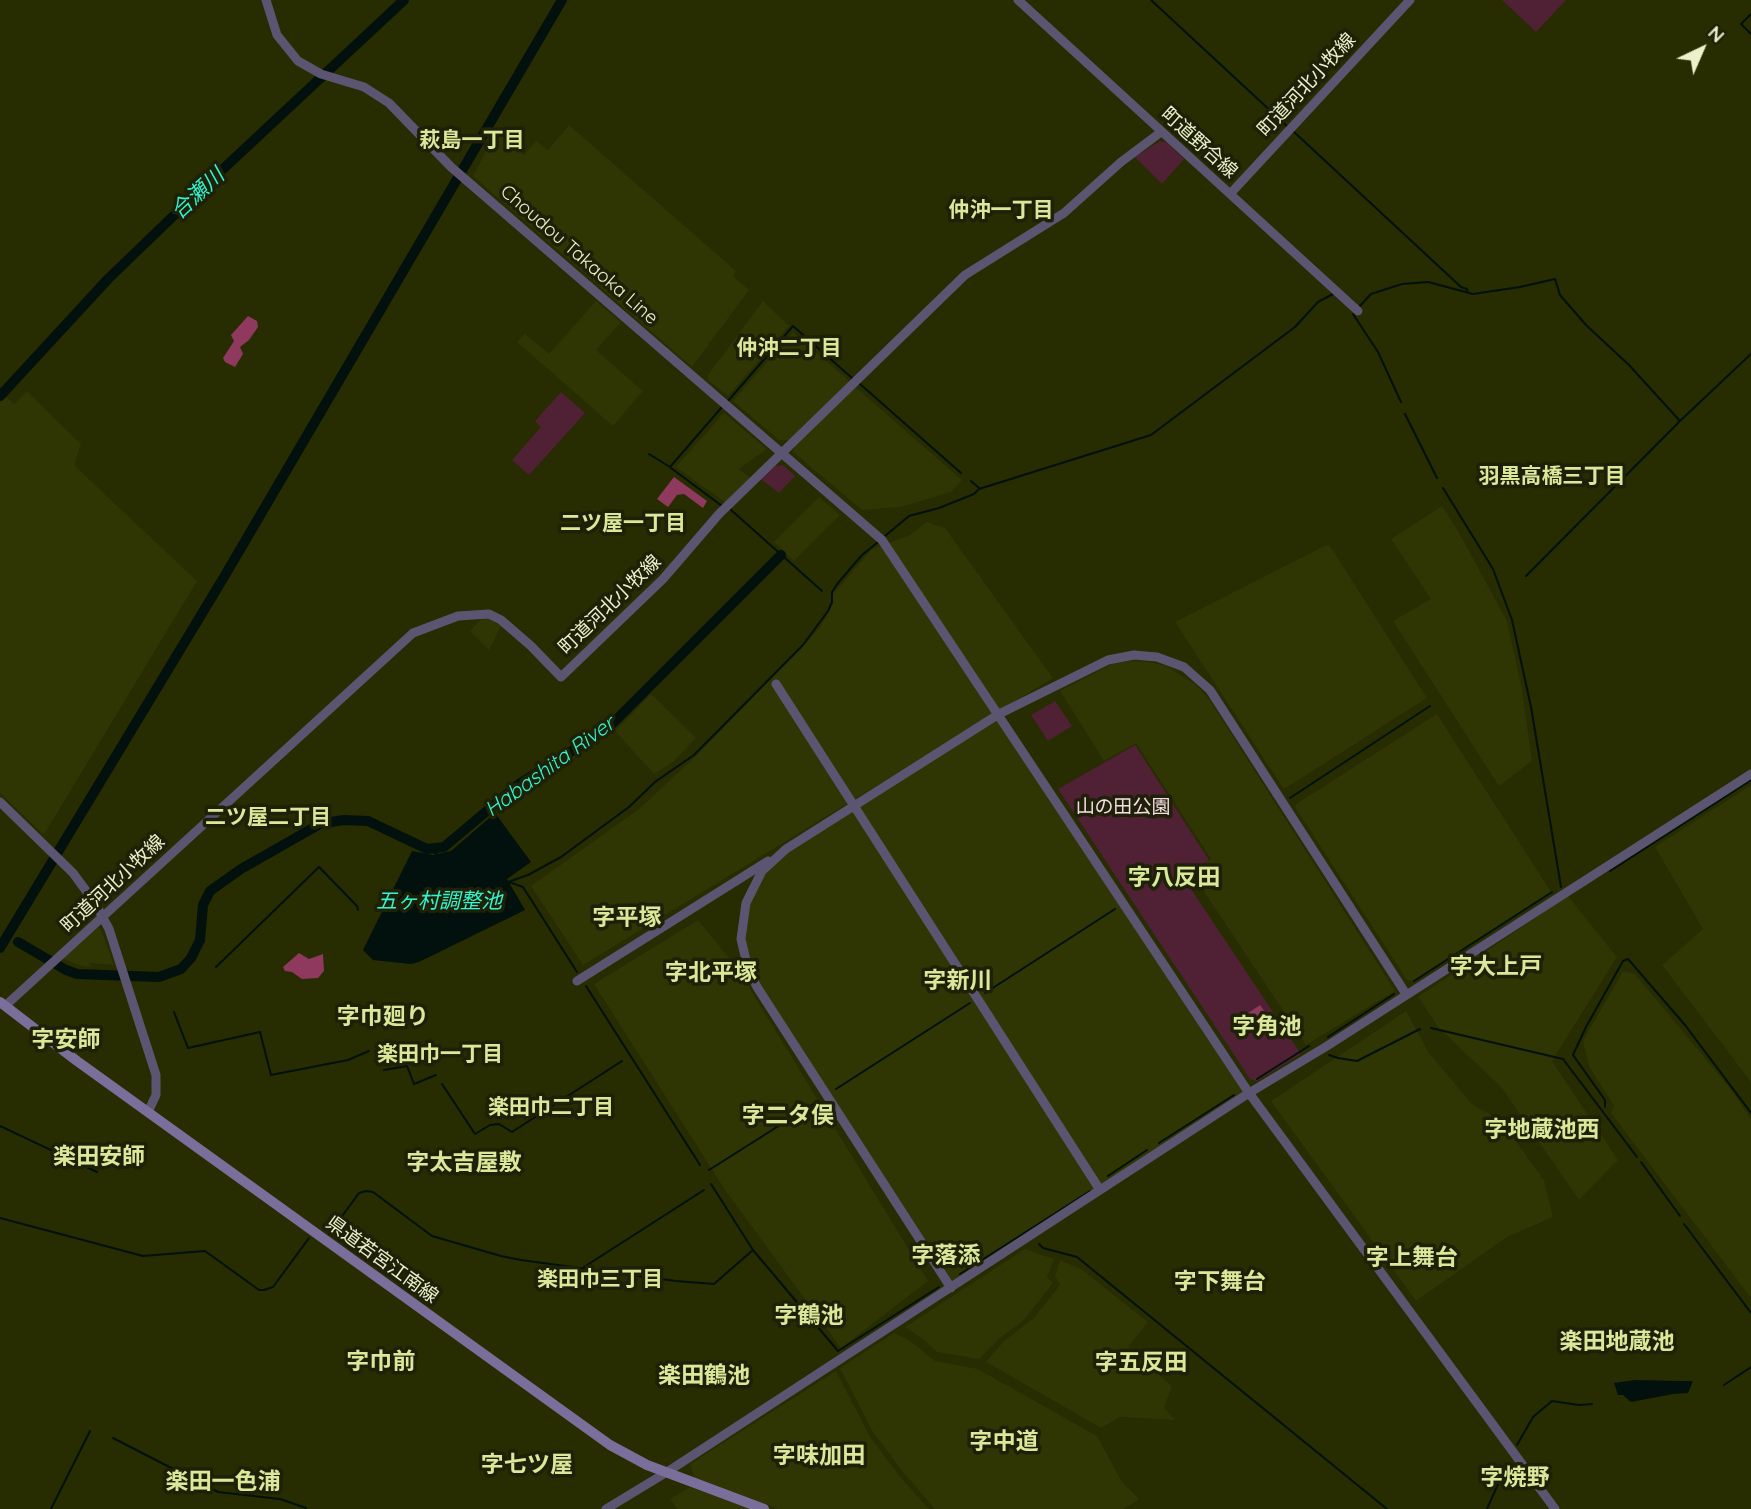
<!DOCTYPE html>
<meta charset="utf-8">
<style>
body{margin:0}
#map{position:relative;width:1751px;height:1509px;overflow:hidden;background:#272c01;font-family:Quicksand,sans-serif}
canvas{display:block}
.north{position:absolute;left:1667px;top:14px;width:70px;height:70px;-webkit-text-stroke:5px #1e2108;paint-order:stroke;rotate:44deg;font-size:19px;font-weight:700;line-height:28px;text-align:center;color:#eaf1cb}
.north::after{content:'';display:block;margin:auto;width:24px;height:32px;background:#eaf1cb;clip-path:polygon(50% 0,100% 100%,50% 72%,0 100%)}
</style>
<div id="map">
<canvas width="1751" height="1509"></canvas>
<div class="north">N</div>
</div>
<script>
const ctx = document.querySelector('canvas').getContext('2d');
ctx.lineJoin = 'round';
function paint(path, color) { ctx.fillStyle = color; ctx.fill(path, 'evenodd'); }
const poly = rows => new Path2D(rows.map(r => 'M' + r).join(''));
function strokePath(path, color, width, dash) { ctx.strokeStyle = color; ctx.lineWidth = width; ctx.lineCap = dash ? 'butt' : 'round'; ctx.setLineDash(dash || []); ctx.stroke(path); }
function write(font, color, halo, rows, align = 'center') {
  ctx.font = font + ' Quicksand,"Noto Sans JP",sans-serif'; ctx.lineWidth = 7; ctx.setLineDash([]); ctx.textBaseline = 'middle'; ctx.strokeStyle = halo; ctx.fillStyle = color; for (const [text, x, y, turn = 0] of rows) {
    ctx.save(); ctx.translate(x, y); ctx.rotate((+turn || 0) * Math.PI / 180); ctx.textAlign = isNaN(turn) ? turn : align; if (halo) ctx.strokeText(text, 0, 0); ctx.fillText(text, 0, 0); ctx.restore();
  }
}
const built = poly([
 [569,125,736,271,733,276,749,290,692,367,473,176,496,131,524,155,536,141,548,150],
 [596,301,621,322,596,350,643,391,613,426,517,342,525,334,549,354],
 [763,301,789,326,728,396,708,380,708,375],
 [793,332,850,382,789,440,779,440,733,401],
 [854,386,962,480,951,492,901,507,862,510,793,452,795,445],
 [0,391,14,404,27,391,81,444,74,465,197,581,45,833,42,833,0,793],
 [724,413,767,449,739,469,752,479,726,503,676,467],
 [819,497,840,515,794,561,774,542],
 [1442,506,1458,531,1507,621,1522,690,1532,761,1499,786,1393,621,1431,599,1391,539],
 [927,522,945,528,1053,678,583,965,531,886,639,809,696,756,806,643,821,626,833,604,833,594,872,549,910,535],
 [1326,545,1330,546,1427,698,1286,788,1283,788,1175,622],
 [484,616,501,626,489,650,470,631],
 [1131,661,1150,662,1166,666,1195,684,1209,699,1395,991,1306,1045,1191,872,1211,859,1136,743,1104,761,1060,691,1112,664],
 [651,694,696,738,673,762,654,774,615,731],
 [999,714,1249,1093,951,1288,746,963,744,909,774,858],
 [1437,714,1551,892,1413,981,1407,980,1295,807,1296,804],
 [1751,785,1751,1082,1662,965,1703,929,1655,847],
 [1568,896,1617,957,1552,1061,1618,1160,1579,1200,1501,1087,1439,1028,1418,997],
 [698,920,738,969,928,1281,841,1348,725,1190,594,984],
 [96,927,100,928,103,935,114,965,89,963,92,967,82,966,63,959],
 [1623,971,1635,974,1729,1087,1751,1119,1751,1298,1611,1113,1614,1106,1589,1066,1583,1041],
 [1406,1011,1429,1053,1472,1104,1500,1120,1544,1180,1553,1217,1507,1237,1416,1301,1271,1101],
 [1025,1249,1054,1259,1047,1277,1053,1283,1024,1320,1000,1338,979,1359,937,1352,923,1339,905,1327],
 [1060,1260,1081,1269,1148,1322,1128,1347,1172,1386,1164,1408,1175,1420,1120,1417,1101,1428,986,1362,1004,1341,1034,1318,1060,1285,1055,1276],
 [894,1333,909,1340,935,1361,978,1369,1097,1436,1122,1482,1138,1498,1137,1501,1123,1509,935,1509,903,1472,873,1432,840,1368],
 [836,1371,870,1437,901,1478,929,1509,778,1509,694,1477,690,1464],
 [690,1487,751,1509,677,1509,670,1499]
]);
const green = poly([
 [1502,0,1566,0,1536,32],
 [1160,141,1166,142,1184,159,1162,184,1135,157],
 [561,392,585,413,529,475,512,460,541,427,535,421],
 [783,465,795,476,779,493,761,479,775,466],
 [1055,701,1072,726,1048,741,1031,715],
 [1135,745,1209,860,1183,877,1301,1054,1257,1081,1250,1079,1058,789]
]);
const forest = poly([
 [248,316,257,321,258,327,249,340,240,347,243,354,235,367,225,362,223,358,234,341,231,335],
 [674,477,707,501,703,508,684,494,677,495,668,507,657,499],
 [299,953,309,959,323,954,324,971,318,978,302,979,292,972,285,971,283,967],
 [1260,1005,1280,1033,1258,1035,1248,1025,1241,1027,1238,1025,1238,1020]
]);
const water = poly([
 [495,813,531,862,507,879,525,910,419,962,411,964,373,960,363,950,412,851,433,855,451,851],
 [1635,1380,1678,1381,1693,1381,1688,1393,1673,1394,1631,1402,1623,1395,1618,1395,1614,1383]
]);
const stream = poly([
 [1151,0,1289,128],
 [1751,14,1741,24,1751,34],
 [1293,131,1461,287,1467,289,1468,293],
 [1359,307,1371,294,1402,284,1428,282,1473,294,1520,287,1555,279,1560,295,1586,325,1629,365,1680,421],
 [1353,314,1378,352,1401,402],
 [860,384,961,473],
 [728,401,793,326,852,378],
 [1405,414,1437,478],
 [649,454,670,467,722,407],
 [671,468,722,506],
 [971,481,979,488],
 [1443,488,1493,569,1512,620,1531,707,1561,887],
 [730,509,777,551],
 [885,536,909,516,939,508,974,494,979,489,1151,435,1295,327,1318,302,1333,294],
 [779,553,781,555],
 [785,558,822,591],
 [1526,576,1680,421,1751,354],
 [1290,798,1430,706],
 [427,849,437,854],
 [1610,871,1751,780],
 [508,882,528,875,561,857,629,807,655,782,694,755,803,645,828,611,832,602,832,592,838,583,862,555,878,542],
 [509,882,523,887,577,972],
 [216,967,319,867,357,906,358,910],
 [1414,981,1552,892],
 [586,986,700,1165],
 [985,993,1115,909],
 [174,1012,188,1048,260,1032,271,1075,348,1060,369,1051],
 [1431,1028,1563,1059,1637,1157],
 [1328,1037,1394,994],
 [1329,1055,1338,1058,1357,1061,1420,1029],
 [384,1070,407,1066,414,1084,436,1075],
 [1257,1079,1309,1046],
 [442,1084,475,1134,490,1125,499,1124,512,1132,622,1061],
 [836,1089,970,1003],
 [1605,1107,1605,1100,1573,1055,1586,1027,1623,961,1628,959,1685,1025,1751,1113],
 [0,1126,97,1172],
 [1159,1143,1234,1095],
 [1641,1162,1680,1216],
 [709,1170,818,1101],
 [1108,1176,1147,1150],
 [711,1184,753,1250,838,1351,939,1287],
 [0,1218,143,1256,205,1251,259,1290,264,1290,273,1287,309,1238],
 [1684,1224,1751,1313],
 [329,1234,359,1193,366,1191,373,1192,432,1236,501,1256,521,1260,676,1281,714,1284,753,1250],
 [1039,1244,1043,1248,1077,1257,1387,1509],
 [584,1267,704,1190],
 [960,1274,1090,1191],
 [1724,1385,1751,1367],
 [113,1438,218,1492,280,1499,306,1508],
 [1517,1445,1533,1417,1552,1401,1579,1405,1592,1404],
 [51,1509,90,1431],
 [1487,1509,1506,1466]
]);
const river = poly([
 [0,396,108,279,192,198,404,0],
 [18,942,66,970,77,974,159,977,181,969,191,958,200,940,203,905,210,891,241,869,320,824,343,820,368,821,427,849,444,847,519,784,607,729,781,555],
 [0,948,224,577,562,0]
]);
const tertiary = poly([
 [266,0,277,35,298,61,321,74,364,87,389,103,451,167,882,540,1249,1093,1555,1509],
 [1018,0,1358,311],
 [1230,194,1410,0],
 [776,684,1100,1190],
 [0,802,73,873,95,903,109,929,156,1075,156,1095,148,1112],
 [577,981,768,861],
 [5,1006,413,633,458,616,489,614,501,620,531,646,561,677,663,579,719,514,965,275,1064,213,1121,162,1161,132],
 [951,1288,757,987,748,969,741,939,746,903,762,871,786,849,999,714,1108,660,1134,655,1157,657,1184,667,1210,690,1406,994],
 [606,1509,667,1472,1249,1093,1327,1046,1751,774]
]);
const secondary = poly([
 [0,1002,77,1061,610,1445,647,1465,764,1509]
]);
const streetNames = [
 ["町道河北小牧線",1307,85,-47],
 ["町道野合線",1199,143,42],
 ["Choudou Takaoka Line",579,255,41],
 ["町道河北小牧線",610,605,-44],
 ["町道河北小牧線",113,884,-43],
 ["県道若宮江南線",382,1260,36]
];
const parkNames = [
 ["山の田公園",1123,807]
];
const neighbourhoodNames = [
 ["萩島一丁目",472,141],
 ["仲沖一丁目",1001,211],
 ["仲沖二丁目",789,349],
 ["羽黒高橋三丁目",1552,477],
 ["二ツ屋一丁目",623,524],
 ["二ツ屋二丁目",268,818],
 ["楽田巾一丁目",440,1055],
 ["楽田巾二丁目",551,1108],
 ["楽田巾三丁目",600,1280]
];
const waterNames = [
 ["合瀬川",198,194,-43],
 ["Habashita River",550,767,-36],
 ["五ヶ村調整池",439,902]
];
const quarterNames = [
 ["字八反田",1174,878],
 ["字平塚",627,918],
 ["字大上戸",1496,967],
 ["字北平塚",711,973],
 ["字新川",958,981],
 ["字巾廻り",383,1017],
 ["字角池",1267,1027],
 ["字安師",66,1040],
 ["字二タ俣",788,1116],
 ["字地蔵池西",1542,1130],
 ["楽田安師",99,1157],
 ["字太吉屋敷",464,1163],
 ["字落添",946,1256],
 ["字上舞台",1412,1258],
 ["字下舞台",1220,1282],
 ["字鶴池",809,1316],
 ["楽田地蔵池",1617,1342],
 ["字巾前",381,1362],
 ["字五反田",1141,1363],
 ["楽田鶴池",704,1376],
 ["字中道",1004,1442],
 ["字味加田",819,1456],
 ["字七ツ屋",527,1465],
 ["字焼野",1515,1478],
 ["楽田一色浦",223,1482]
];
paint(built, '#303504');
paint(green, '#502034');
paint(forest, '#90395f');
paint(water, '#02110d');
strokePath(stream, '#02110d', 2);
strokePath(river, '#02110d', 10);
strokePath(tertiary, '#5c5572', 9);
strokePath(secondary, '#7a6e9b', 10);
write('19px', '#eaf1cb', '#1e2108', streetNames);
write('19px', '#f6dce5', '#1e2108', parkNames);
write('bold 21px', '#dbe899', '#1e2108', neighbourhoodNames);
write('italic 21px', '#31f5d0', '#1e2108', waterNames);
write('bold 23px', '#dbe899', '#1e2108', quarterNames);
</script>
